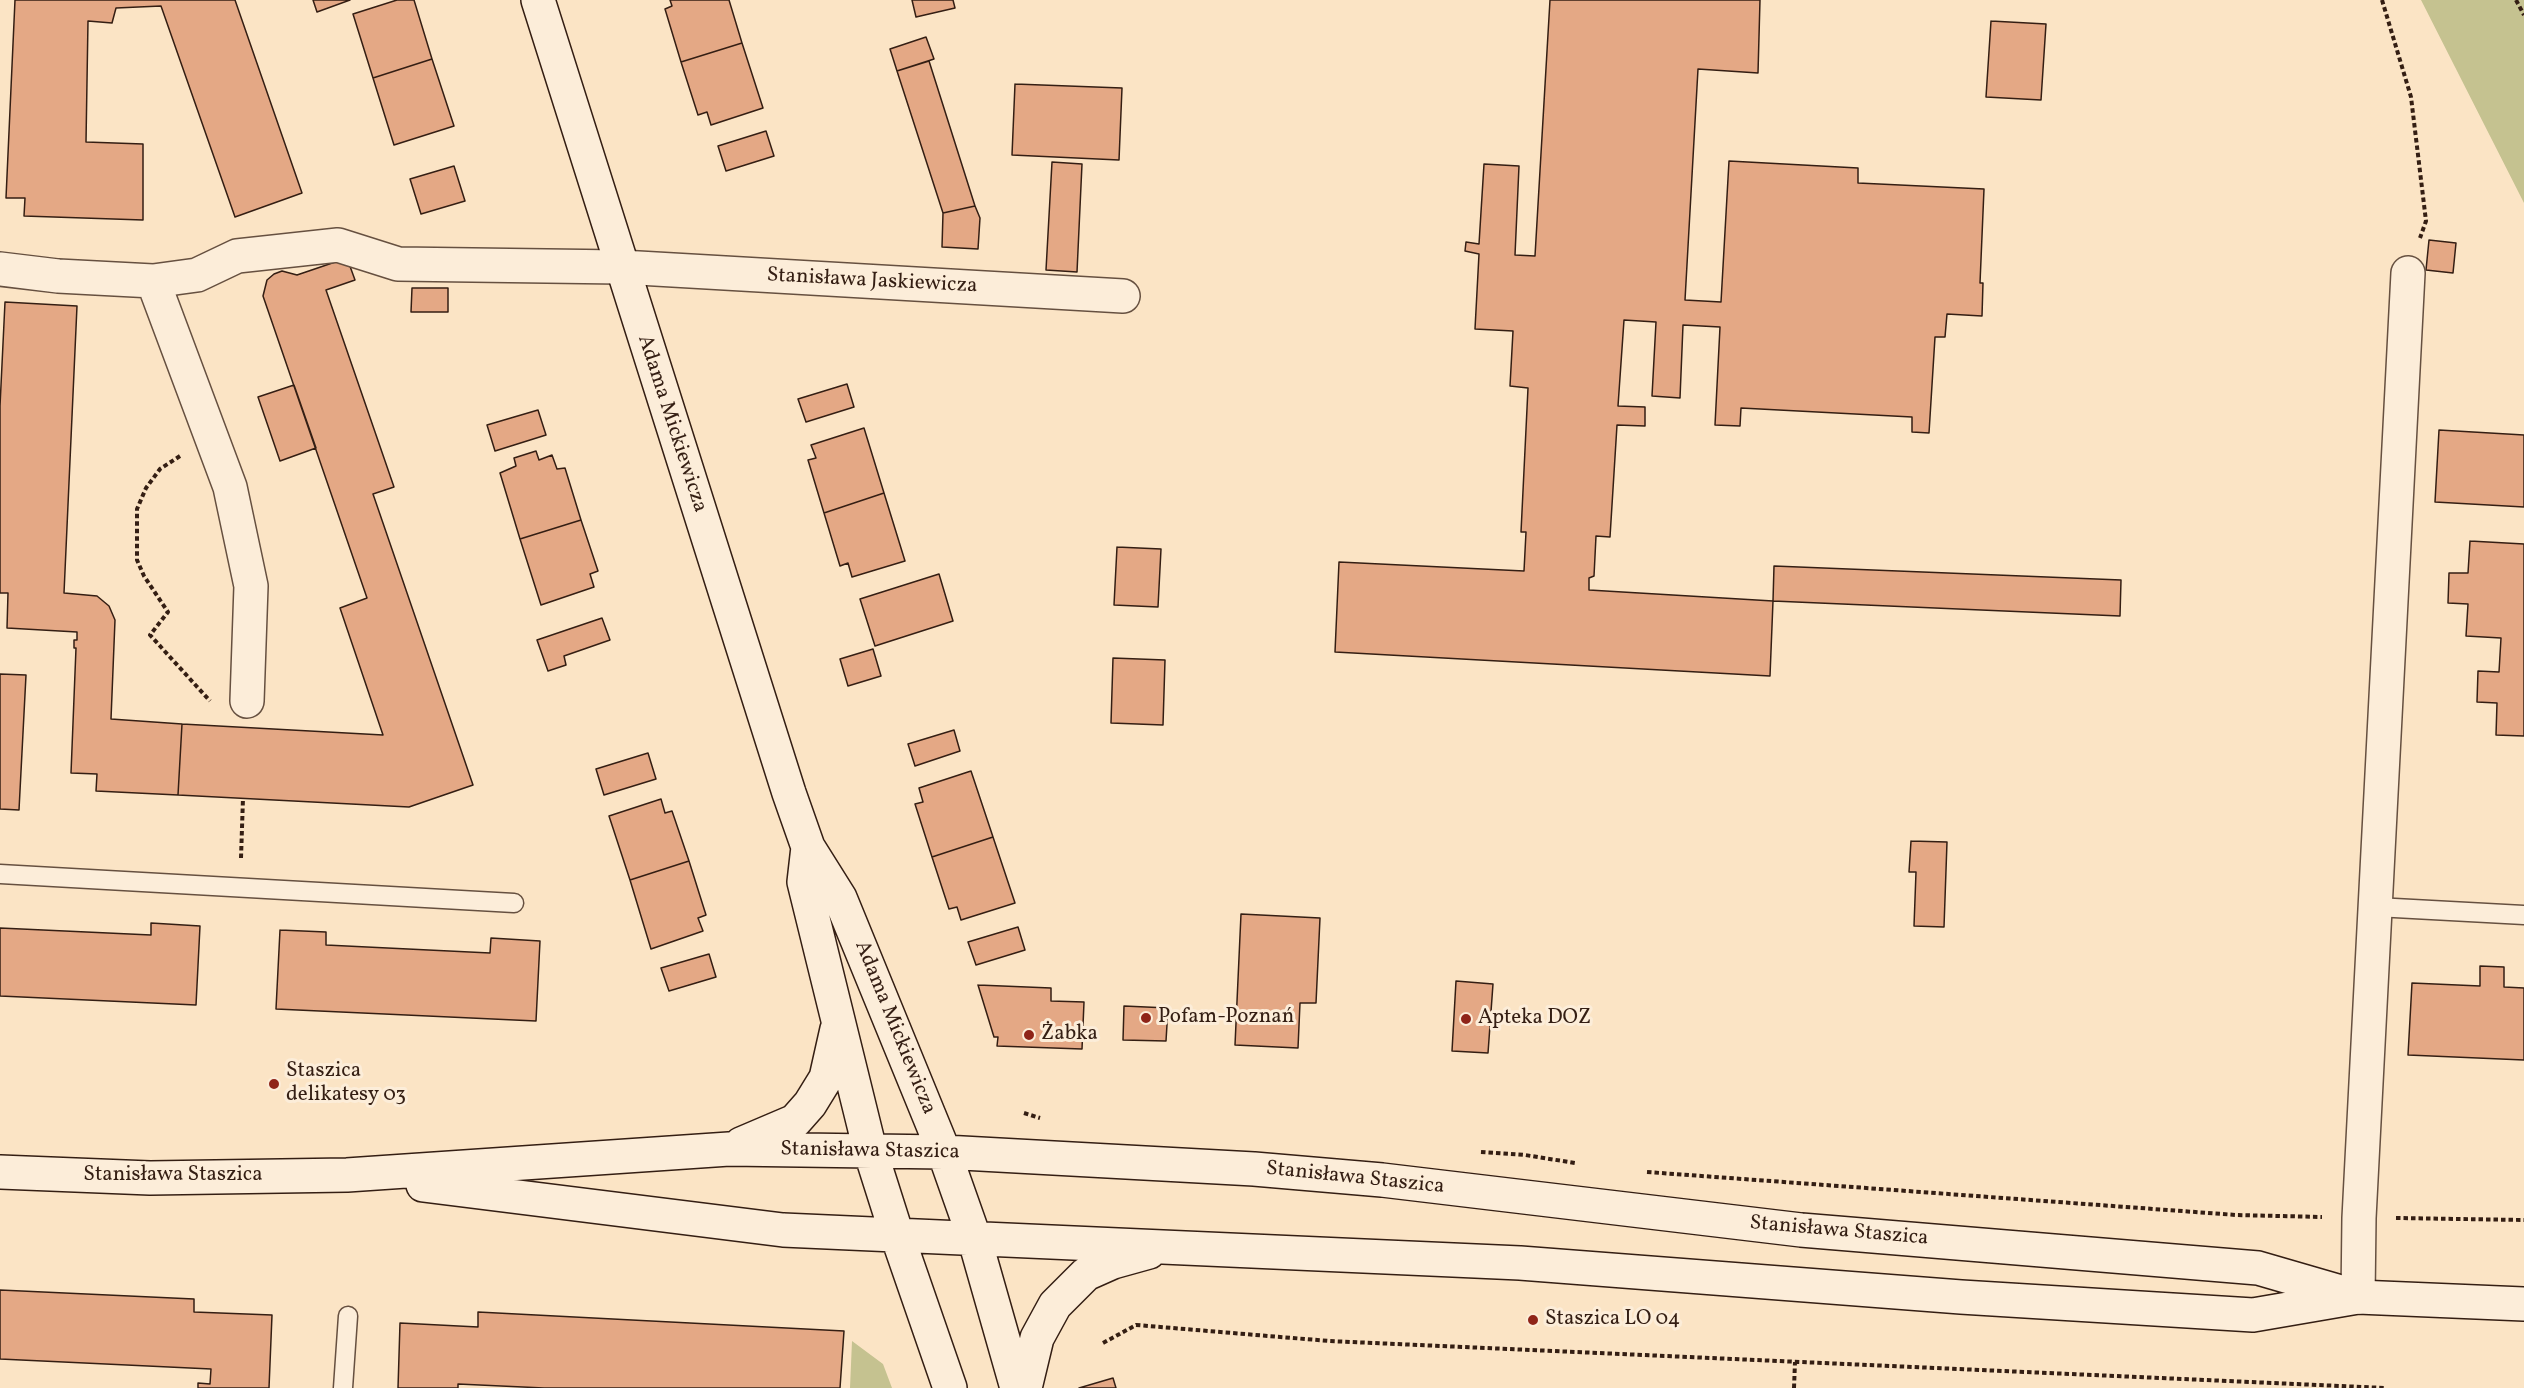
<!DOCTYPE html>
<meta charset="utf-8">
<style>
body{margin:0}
canvas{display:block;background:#fbe4c5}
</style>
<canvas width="2524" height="1388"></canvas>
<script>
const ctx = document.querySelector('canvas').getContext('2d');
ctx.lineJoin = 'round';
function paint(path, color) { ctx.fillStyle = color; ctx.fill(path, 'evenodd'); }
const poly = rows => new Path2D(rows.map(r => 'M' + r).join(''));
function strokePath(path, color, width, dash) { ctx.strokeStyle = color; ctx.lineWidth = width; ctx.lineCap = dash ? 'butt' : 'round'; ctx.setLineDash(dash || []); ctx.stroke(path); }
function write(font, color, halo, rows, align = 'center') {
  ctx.font = font + ' Vollkorn,serif'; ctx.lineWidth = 6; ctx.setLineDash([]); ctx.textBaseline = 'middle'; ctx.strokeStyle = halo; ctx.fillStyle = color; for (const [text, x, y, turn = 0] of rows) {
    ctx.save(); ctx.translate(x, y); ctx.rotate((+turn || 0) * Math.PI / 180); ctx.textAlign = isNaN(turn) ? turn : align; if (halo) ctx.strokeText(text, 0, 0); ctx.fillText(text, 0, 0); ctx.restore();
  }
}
const green = poly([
 [2421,0,2524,0,2524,203],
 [852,1341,883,1364,892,1388,850,1388]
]);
const building = poly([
 [15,0,235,0,302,193,235,217,161,6,116,8,112,23,88,21,86,142,143,144,143,220,24,216,25,198,6,198,15,0],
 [313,0,350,0,317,12,313,0],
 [397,0,414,0,432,59,373,78,353,14,397,0],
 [670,0,729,0,742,43,681,62,665,9,672,6,670,0],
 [912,0,953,0,955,8,916,17,912,0],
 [1550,0,1760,0,1758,73,1698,69,1685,300,1721,302,1729,161,1858,168,1858,183,1984,189,1980,283,1983,283,1982,316,1947,314,1945,337,1935,337,1929,433,1912,432,1912,417,1741,408,1740,426,1715,425,1720,327,1683,325,1680,398,1652,396,1656,322,1624,320,1618,406,1645,407,1645,426,1617,425,1610,537,1596,536,1594,576,1589,578,1589,590,1773,601,1770,676,1335,652,1339,562,1524,571,1526,532,1521,532,1528,388,1510,386,1513,331,1475,329,1479,254,1465,251,1466,242,1479,244,1484,164,1519,166,1515,255,1535,256,1550,0],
 [1991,21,2046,24,2041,100,1986,97,1991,21],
 [926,37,934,59,897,71,890,49,926,37],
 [742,43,763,108,711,125,707,112,698,115,681,62,742,43],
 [432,59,454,126,394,145,373,78,432,59],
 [929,61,975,206,943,213,897,71,929,61],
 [1015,84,1122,88,1119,160,1012,155,1015,84],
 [766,131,774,156,726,171,718,146,766,131],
 [1052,162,1082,164,1077,272,1046,270,1052,162],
 [454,166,465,201,421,214,410,179,454,166],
 [975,206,980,218,978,249,942,247,943,213,975,206],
 [2429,240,2456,243,2453,273,2426,270,2429,240],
 [347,258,355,280,326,290,394,487,373,494,473,785,409,807,178,795,182,724,383,735,340,608,367,598,263,296,267,280,274,274,282,271,297,275,347,258],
 [412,288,448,288,448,312,411,312,412,288],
 [5,302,77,306,64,593,97,596,109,606,115,620,111,719,182,724,178,795,96,791,97,774,71,773,76,648,74,648,74,640,77,640,77,632,7,628,8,593,0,593,0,406,5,302],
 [847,384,854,407,806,422,798,399,847,384],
 [294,385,316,448,280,461,258,397,294,385],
 [538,410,546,435,495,451,487,425,538,410],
 [864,428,884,493,824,513,808,460,816,458,811,445,864,428],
 [2439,430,2524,435,2524,507,2435,502,2439,430],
 [536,451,539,460,552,455,557,469,565,468,581,520,520,539,500,473,516,466,514,458,536,451],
 [884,493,905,561,852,577,848,563,840,566,824,513,884,493],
 [581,520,598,571,590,574,594,587,541,605,520,539,581,520],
 [2470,541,2524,544,2524,736,2496,735,2497,703,2477,702,2478,671,2499,672,2501,638,2466,636,2468,604,2448,603,2449,573,2468,573,2470,541],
 [1117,547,1161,549,1158,607,1114,605,1117,547],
 [1774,566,2121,580,2120,616,1773,601,1774,566],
 [939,574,953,621,875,646,860,599,939,574],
 [602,618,610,640,564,656,566,665,548,671,537,640,602,618],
 [873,649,881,676,848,686,840,659,873,649],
 [1113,658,1165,660,1163,725,1111,723,1113,658],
 [0,674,26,675,19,810,0,809,0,674],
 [954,730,960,751,915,766,908,744,954,730],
 [648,753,656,779,604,795,596,769,648,753],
 [971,771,993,837,932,857,915,804,923,802,919,788,971,771],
 [661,799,665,813,672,811,689,861,630,880,609,816,661,799],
 [993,837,1015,903,961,920,957,907,949,909,932,857,993,837],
 [1911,841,1947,842,1944,927,1914,926,1916,872,1909,872,1911,841],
 [689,861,706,915,698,918,703,931,651,949,630,880,689,861],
 [1241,914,1320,918,1316,1003,1300,1003,1298,1048,1235,1045,1241,914],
 [151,923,200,926,196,1005,0,996,0,928,151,935,151,923],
 [1018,927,1025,950,976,965,968,942,1018,927],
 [280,930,326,932,326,945,490,953,491,938,540,941,536,1021,276,1009,280,930],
 [709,954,716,977,669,991,661,968,709,954],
 [2480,966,2504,967,2504,987,2524,988,2524,1060,2408,1055,2412,983,2480,986,2480,966],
 [1456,981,1493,984,1488,1053,1452,1051,1456,981],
 [978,985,1051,988,1051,1001,1084,1002,1082,1049,997,1046,998,1037,994,1037,978,985],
 [1124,1006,1168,1008,1166,1041,1123,1040,1124,1006],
 [0,1290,194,1299,194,1312,272,1315,269,1388,198,1388,198,1383,210,1384,211,1369,0,1359,0,1290],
 [478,1312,844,1331,840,1388,544,1388,458,1384,458,1388,398,1388,400,1323,478,1327,478,1312],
 [1113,1378,1116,1388,1079,1388,1113,1378]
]);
const path = poly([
 [2382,0,2411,97,2426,221,2420,238],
 [2516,0,2524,15],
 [180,456,160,469,146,488,137,509,137,560,144,576,168,612,150,635,210,701],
 [241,858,243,798],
 [1024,1113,1040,1118],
 [1481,1152,1525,1155,1575,1163],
 [1647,1172,2236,1215,2322,1217],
 [2396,1218,2524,1220],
 [1103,1343,1136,1325,1329,1341,2385,1388],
 [1794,1388,1795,1362]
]);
const lane = poly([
 [0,874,514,903],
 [2376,907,2524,915],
 [343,1388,348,1316]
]);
const street = poly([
 [0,269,58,276,153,281,197,275,237,256,338,245,398,264,621,267,1123,296],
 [153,281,230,487,251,586,247,701],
 [2358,1297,2359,1218,2408,273]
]);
const secondary = poly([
 [538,0,789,793,808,847,840,898,944,1152,974,1237,1017,1388],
 [808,847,804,882,870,1150,897,1235,950,1388],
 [741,1144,795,1121,810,1104,826,1078,837,1029],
 [0,1172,150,1178,347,1175,729,1149,944,1152,1254,1169,1382,1180,1801,1230,2258,1268,2358,1297],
 [423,1185,783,1230,1520,1263,1961,1297,2253,1315,2358,1297,2524,1304],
 [1025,1388,1037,1338,1055,1305,1086,1274,1113,1262,1149,1252]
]);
const markers = [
 [1146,1018,6,"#8f2418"],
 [1466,1019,6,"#8f2418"],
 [1029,1035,6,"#8f2418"],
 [274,1084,6,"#8f2418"],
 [1533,1320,6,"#8f2418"]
];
const streetNames = [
 ["Stanisława Jaskiewicza",872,282,3],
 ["Adama Mickiewicza",671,424,72],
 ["Adama Mickiewicza",894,1028,68],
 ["Stanisława Staszica",870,1152,1],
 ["Stanisława Staszica",173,1176],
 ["Stanisława Staszica",1355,1179,6],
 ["Stanisława Staszica",1839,1232,5]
];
const poiNames = [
 ["Pofam-Poznań",1158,1018],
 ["Apteka DOZ",1478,1019],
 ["Żabka",1041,1035],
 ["Staszica",286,1072],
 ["delikatesy 03",286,1096],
 ["Staszica LO 04",1545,1320]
];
paint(green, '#c5c290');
paint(building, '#e4a885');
strokePath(building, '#341e13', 1.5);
strokePath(lane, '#665040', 21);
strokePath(street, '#665040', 36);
strokePath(secondary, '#341e13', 36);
strokePath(path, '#341e13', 4, [4.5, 3]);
strokePath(lane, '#fcedd9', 18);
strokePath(street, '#fcedd9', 33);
strokePath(secondary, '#fcedd9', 33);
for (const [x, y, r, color] of markers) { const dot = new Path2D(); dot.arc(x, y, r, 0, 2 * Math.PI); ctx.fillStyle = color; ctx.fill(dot); strokePath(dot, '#fcedd9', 2); }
write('21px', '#341e13', '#fcedd9', streetNames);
write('21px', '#341e13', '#fcedd9', poiNames, 'left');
</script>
